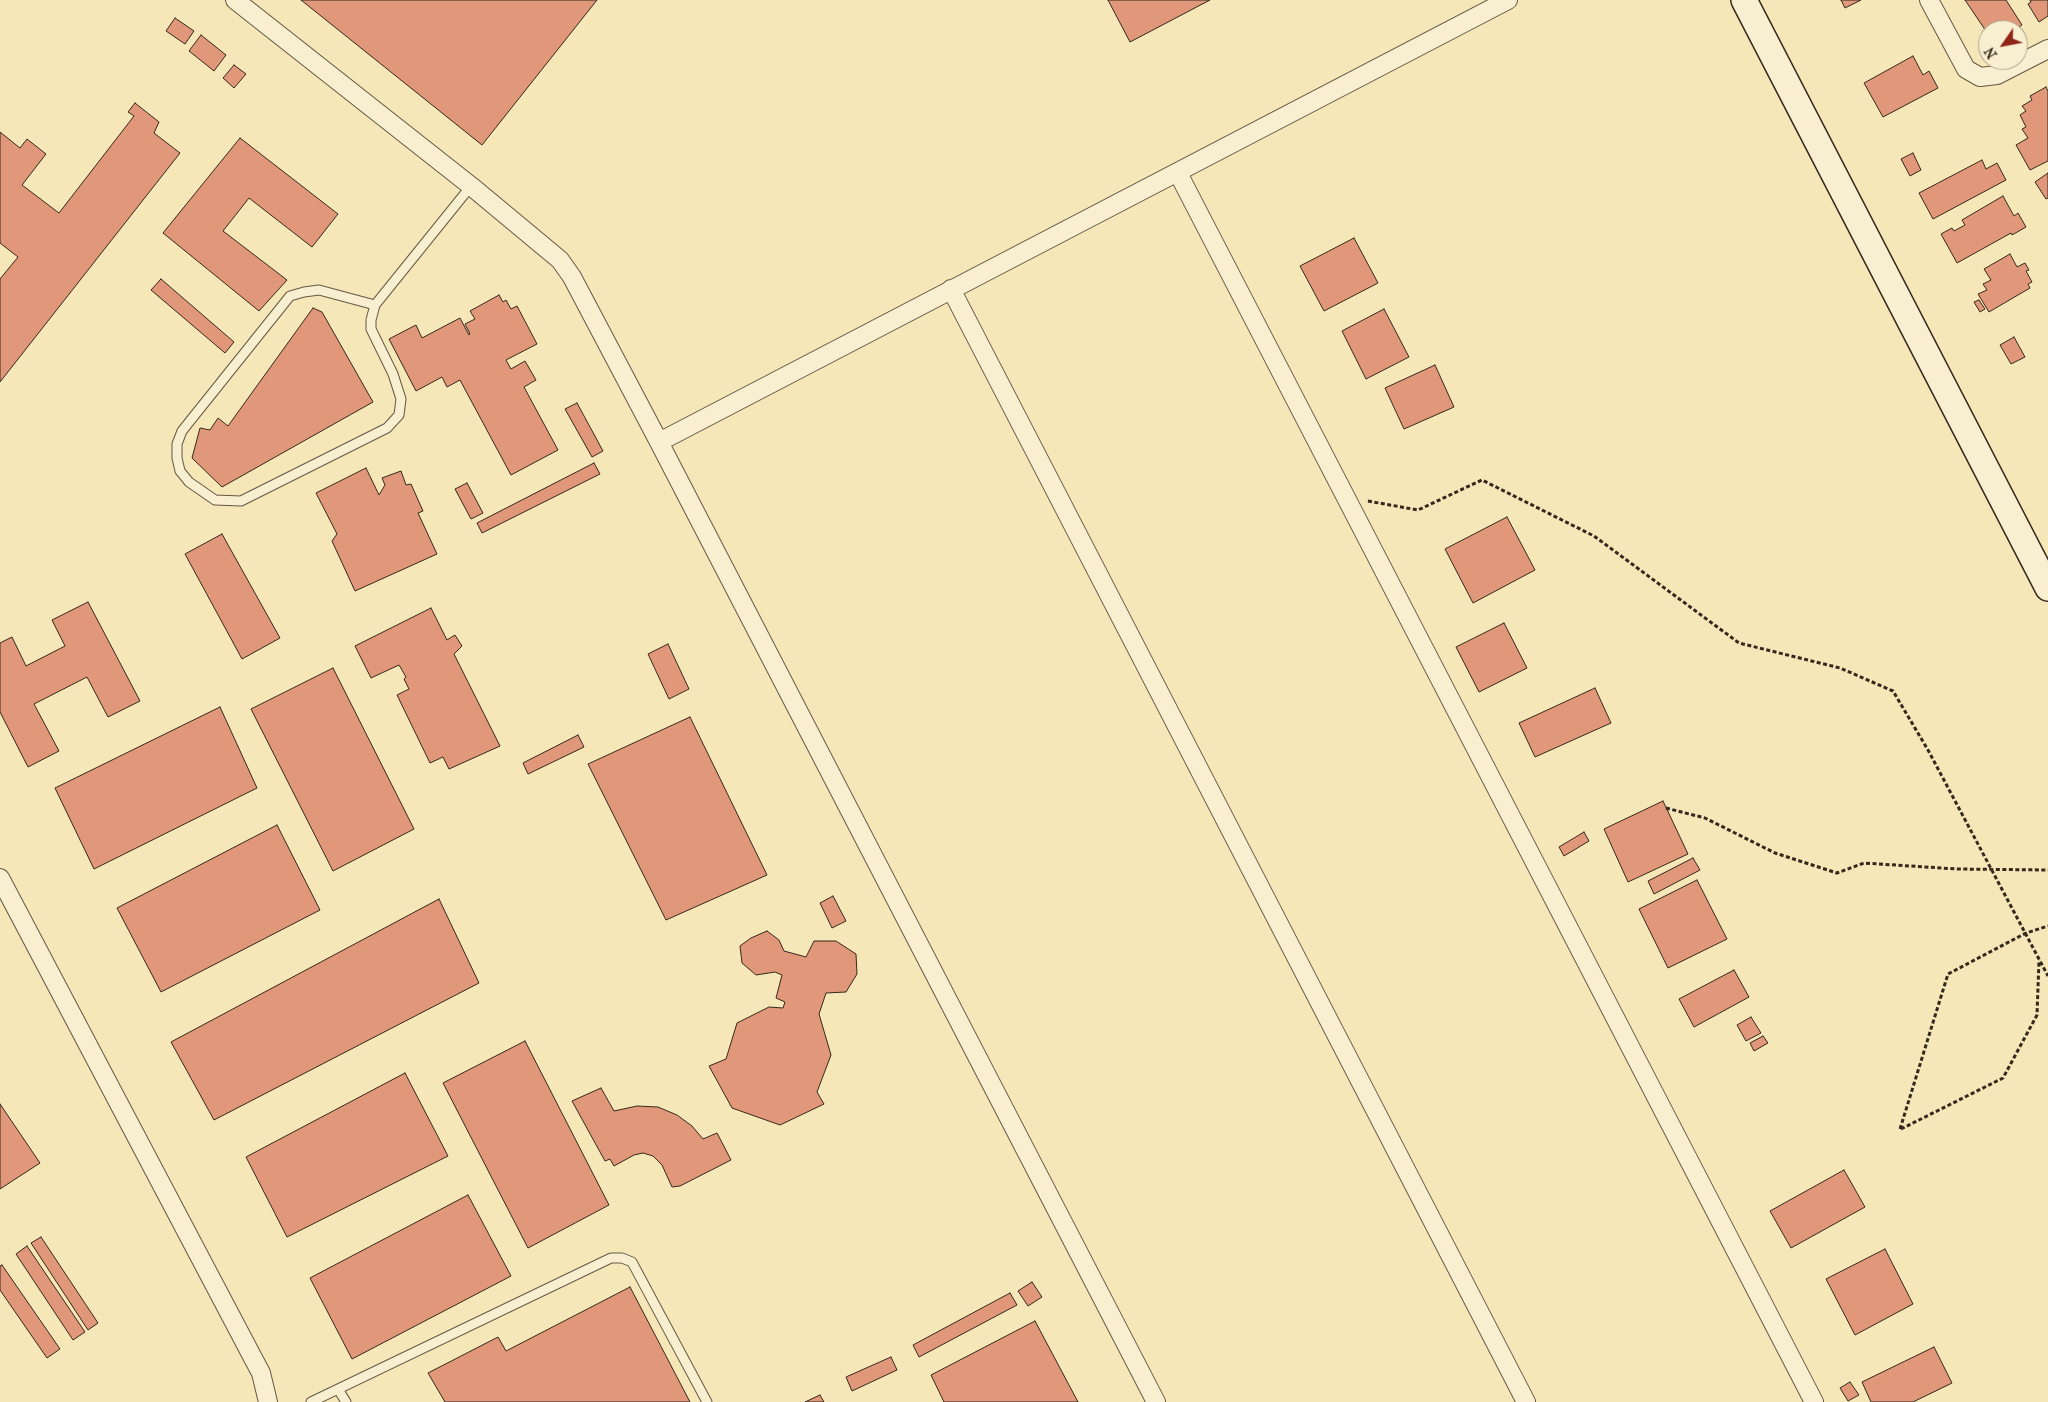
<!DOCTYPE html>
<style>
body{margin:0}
#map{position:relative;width:2048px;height:1402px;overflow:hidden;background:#f5e7b8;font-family:"IM FELL French Canon",serif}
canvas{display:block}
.north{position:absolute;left:1978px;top:20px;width:50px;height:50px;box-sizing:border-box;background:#f8efd1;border:1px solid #aa9f89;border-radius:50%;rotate:237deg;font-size:14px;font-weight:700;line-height:20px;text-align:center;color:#35281c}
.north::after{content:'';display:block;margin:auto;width:18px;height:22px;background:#8f2418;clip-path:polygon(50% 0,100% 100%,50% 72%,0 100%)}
</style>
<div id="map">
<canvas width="2048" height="1402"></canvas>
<div class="north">N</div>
</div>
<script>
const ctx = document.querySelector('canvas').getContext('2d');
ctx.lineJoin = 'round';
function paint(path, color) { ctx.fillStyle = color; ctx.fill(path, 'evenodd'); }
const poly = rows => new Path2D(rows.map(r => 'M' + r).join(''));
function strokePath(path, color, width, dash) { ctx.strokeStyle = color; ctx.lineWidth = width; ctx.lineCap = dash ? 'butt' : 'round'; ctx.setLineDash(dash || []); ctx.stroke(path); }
const building = poly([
 [301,0,597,0,482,145,301,0],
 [1108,0,1210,0,1130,42,1108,0],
 [1841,0,1861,0,1845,8,1841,0],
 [1965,0,2006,0,2022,25,2014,30,2003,30,2001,28,1996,30,1994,26,1986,31,1965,0],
 [2030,0,2048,0,2048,16,2039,22,2028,4,2031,2,2030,0],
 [175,18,194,31,185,44,166,31,175,18],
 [201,35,226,55,214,71,189,51,201,35],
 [1913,56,1923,75,1929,71,1938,88,1883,117,1864,83,1913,56],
 [234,65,246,74,234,88,223,78,234,65],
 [2046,87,2048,91,2048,161,2030,170,2016,145,2028,138,2022,129,2026,127,2020,115,2026,111,2022,106,2032,100,2030,96,2046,87],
 [135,103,159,122,154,133,180,153,0,382,0,279,18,257,0,243,0,132,20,148,27,139,46,154,22,185,59,213,134,116,128,112,135,103],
 [240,138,338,214,312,247,249,198,223,231,287,280,259,311,163,233,240,138],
 [1913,153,1921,170,1910,176,1901,159,1913,153],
 [1982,160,1986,169,1997,163,2006,180,1933,219,1919,193,1982,160],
 [2048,173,2048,198,2046,199,2035,182,2048,173],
 [2003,196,2014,216,2018,213,2026,227,2012,235,2011,233,1957,263,1941,234,1952,228,1954,231,1965,225,1962,220,2003,196],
 [1354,238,1378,283,1324,311,1300,266,1354,238],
 [2010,254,2017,267,2025,263,2029,270,2026,271,2032,282,2028,284,2030,288,1989,312,1978,294,1987,290,1983,284,1991,280,1984,269,2010,254],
 [161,279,234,342,225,353,151,290,161,279],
 [499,295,503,302,506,300,511,309,517,306,537,344,506,360,511,369,525,361,536,380,524,387,558,450,511,475,460,380,447,387,442,377,416,391,389,339,416,325,422,338,460,318,469,335,470,334,465,324,475,319,470,311,499,295],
 [1979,300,1985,309,1980,312,1974,302,1979,300],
 [313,308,322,312,373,402,222,487,192,458,200,428,210,430,218,418,228,426,313,308],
 [1384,309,1409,357,1366,379,1342,331,1384,309],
 [2014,337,2025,357,2011,364,2000,345,2014,337],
 [1435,365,1454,407,1404,429,1385,388,1435,365],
 [577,403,603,451,592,457,565,409,577,403],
 [594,463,600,474,482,533,477,523,594,463],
 [366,468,379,495,385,485,382,478,401,471,406,485,411,484,423,511,418,513,437,554,355,591,332,541,337,534,316,493,366,468],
 [467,483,483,513,471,519,455,489,467,483],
 [1507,517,1535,570,1473,603,1445,549,1507,517],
 [222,534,280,638,242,659,185,554,222,534],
 [88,602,140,701,108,717,87,677,34,704,59,751,28,767,0,712,0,643,12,637,26,666,65,646,52,620,88,602],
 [431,608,447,640,455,635,462,646,454,654,500,746,449,769,443,757,430,763,397,695,409,689,404,679,406,677,399,665,371,678,355,646,431,608],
 [1504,623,1527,668,1479,692,1456,647,1504,623],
 [668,644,689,689,669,699,648,654,668,644],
 [333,668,414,829,333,871,251,709,333,668],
 [1595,688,1611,723,1535,757,1519,723,1595,688],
 [220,707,257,788,94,869,55,788,220,707],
 [690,717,767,875,666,920,588,764,690,717],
 [578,735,584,747,528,774,523,763,578,735],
 [1663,801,1688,854,1628,882,1604,829,1663,801],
 [277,825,320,910,161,992,117,908,277,825],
 [1584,832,1589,841,1564,856,1559,847,1584,832],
 [1693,858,1700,870,1654,894,1648,881,1693,858],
 [1697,880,1727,939,1668,968,1639,909,1697,880],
 [833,896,846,921,832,928,820,903,833,896],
 [439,899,479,983,214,1120,171,1042,439,899],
 [767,931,779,940,784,951,806,957,814,941,836,941,856,954,857,974,846,992,826,993,819,1014,831,1055,817,1092,824,1104,780,1125,732,1108,709,1066,726,1059,737,1023,769,1007,783,1008,785,1002,776,998,782,975,775,972,756,975,742,963,740,946,751,938,767,931],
 [1734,970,1749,997,1694,1027,1679,999,1734,970],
 [1751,1017,1761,1033,1746,1041,1737,1025,1751,1017],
 [1763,1036,1768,1043,1754,1051,1750,1043,1763,1036],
 [525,1041,609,1205,528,1248,443,1083,525,1041],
 [405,1073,448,1156,287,1237,246,1157,405,1073],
 [601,1088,614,1111,637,1106,658,1107,677,1115,692,1126,703,1139,717,1133,731,1160,680,1186,672,1187,662,1165,653,1156,643,1153,634,1155,614,1166,610,1159,605,1161,572,1101,601,1088],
 [0,1104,40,1163,0,1189,0,1104],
 [1844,1170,1865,1207,1791,1248,1770,1211,1844,1170],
 [468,1195,511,1276,352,1359,310,1278,468,1195],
 [41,1237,98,1323,88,1330,31,1243,41,1237],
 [27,1246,85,1332,73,1340,16,1254,27,1246],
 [1885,1249,1913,1304,1855,1335,1826,1279,1885,1249],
 [2,1265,60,1349,47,1358,0,1290,0,1266,2,1265],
 [1032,1282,1042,1297,1028,1306,1018,1291,1032,1282],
 [630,1287,690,1402,445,1402,428,1373,498,1337,506,1351,630,1287],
 [1010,1293,1017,1305,919,1357,913,1345,1010,1293],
 [1035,1321,1078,1402,944,1402,931,1375,1035,1321],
 [1934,1347,1952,1383,1913,1402,1871,1402,1862,1382,1934,1347],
 [891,1357,897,1370,852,1391,846,1377,891,1357],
 [1850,1382,1859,1395,1848,1401,1840,1388,1850,1382],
 [820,1395,824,1402,805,1402,820,1395]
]);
const path = poly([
 [1368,501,1418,510,1482,480,1594,536,1739,643,1840,668,1893,691,1928,750,2048,976],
 [1666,808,1705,818,1775,853,1837,873,1864,863,1957,869,2048,870],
 [1900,1129,1948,974,2026,933,2048,926],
 [1901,1129,2003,1078,2037,1015,2039,960]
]);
const lane = poly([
 [375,305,319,290,304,292,290,296,182,431,177,444,177,458,180,471,189,482,215,500,241,501,387,428,399,415,401,399,393,374,371,329,371,320,375,305,471,186],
 [338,1389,346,1402],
 [311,1402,611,1258,622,1258,632,1262,707,1402]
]);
const street = poly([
 [235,0,471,186,560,260,572,277,659,442,1156,1402],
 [1929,0,1966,69,1980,77,1997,75,2048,49],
 [1178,173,1814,1402],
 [951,289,1526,1402],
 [659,442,1508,0],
 [0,878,253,1358,261,1373,268,1402]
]);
const secondary = poly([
 [1744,0,2048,588]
]);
paint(building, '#e19779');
strokePath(building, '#35281c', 1);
strokePath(lane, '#655843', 11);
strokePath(street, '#655843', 20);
strokePath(secondary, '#35281c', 28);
strokePath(path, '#35281c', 3, [4, 2.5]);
strokePath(lane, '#f8efd1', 9);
strokePath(street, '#f8efd1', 18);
strokePath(secondary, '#f8efd1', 25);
</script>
